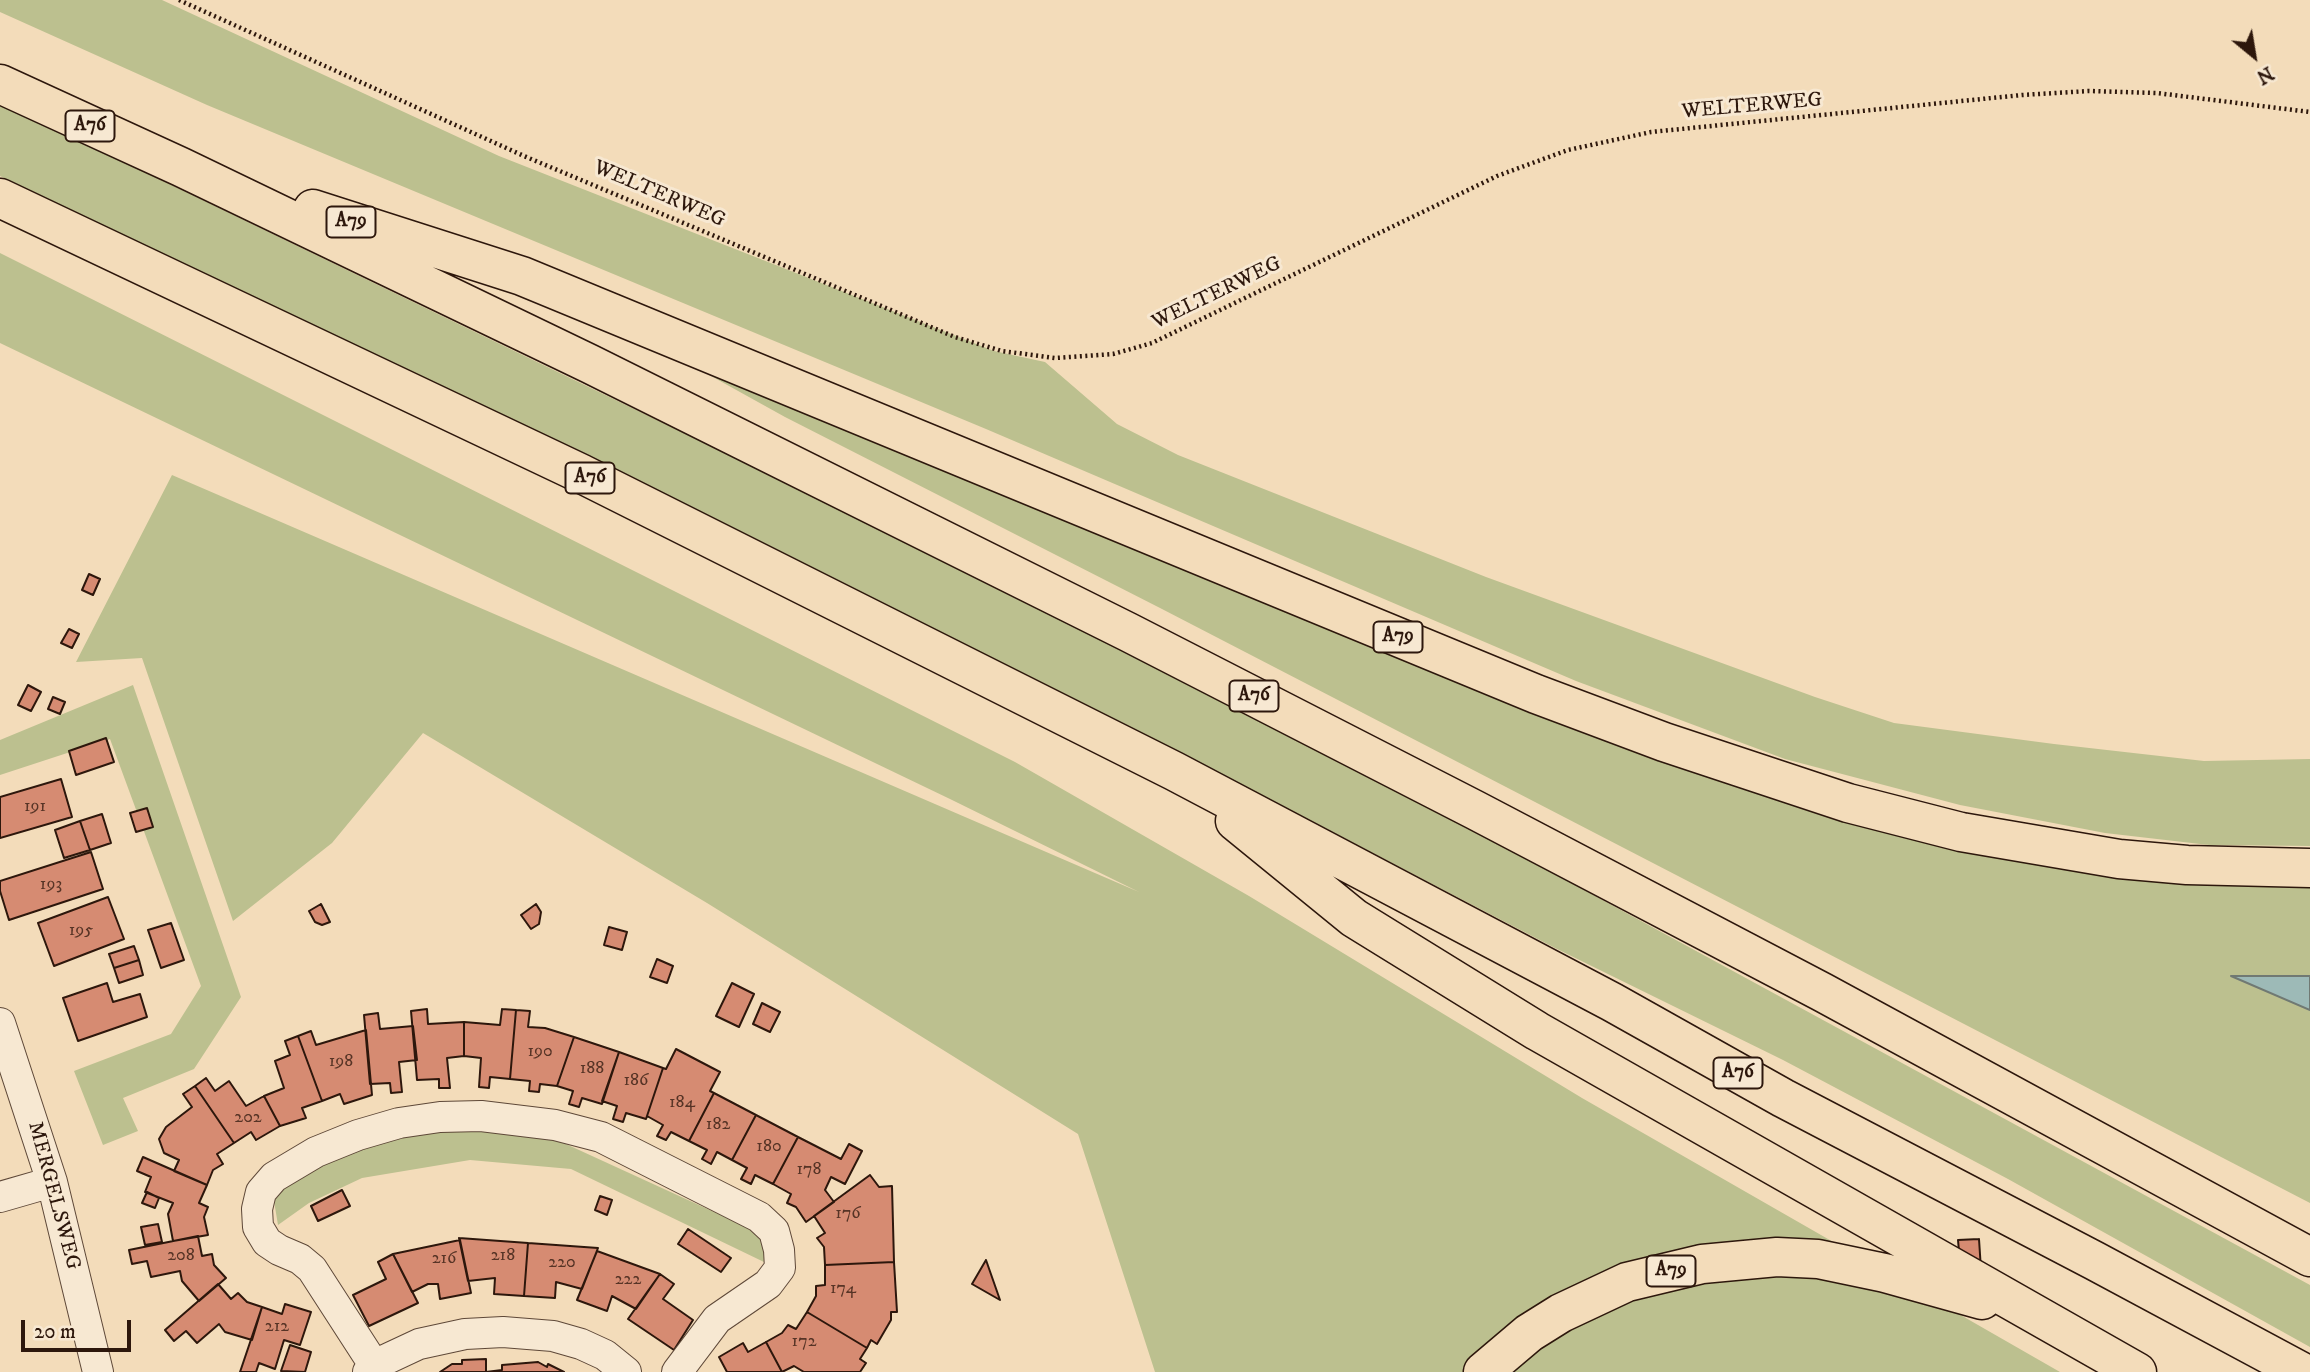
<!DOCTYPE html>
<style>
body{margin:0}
#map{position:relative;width:2310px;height:1372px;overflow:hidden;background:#f3dcba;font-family:"IM FELL DW Pica",serif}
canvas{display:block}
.north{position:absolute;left:2219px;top:21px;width:70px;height:70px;-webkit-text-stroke:5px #f7e8d2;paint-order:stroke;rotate:150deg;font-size:19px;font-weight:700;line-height:28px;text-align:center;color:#2d170c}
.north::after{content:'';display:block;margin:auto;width:24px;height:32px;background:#2d170c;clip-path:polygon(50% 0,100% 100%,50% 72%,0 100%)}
.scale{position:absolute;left:21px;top:1320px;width:110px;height:32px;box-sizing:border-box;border:4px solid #2d170c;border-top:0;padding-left:9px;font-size:21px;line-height:24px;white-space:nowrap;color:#2d170c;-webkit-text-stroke:5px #f7e8d2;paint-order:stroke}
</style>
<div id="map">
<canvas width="2310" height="1372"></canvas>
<div class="north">N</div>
<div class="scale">20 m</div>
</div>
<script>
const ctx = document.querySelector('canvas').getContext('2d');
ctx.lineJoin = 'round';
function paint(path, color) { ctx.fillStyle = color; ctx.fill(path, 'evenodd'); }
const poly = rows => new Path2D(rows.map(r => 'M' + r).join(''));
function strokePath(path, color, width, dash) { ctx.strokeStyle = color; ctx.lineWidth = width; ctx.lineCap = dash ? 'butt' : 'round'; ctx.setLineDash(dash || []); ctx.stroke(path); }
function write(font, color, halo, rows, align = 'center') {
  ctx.font = font + ' "IM FELL DW Pica",serif'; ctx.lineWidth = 6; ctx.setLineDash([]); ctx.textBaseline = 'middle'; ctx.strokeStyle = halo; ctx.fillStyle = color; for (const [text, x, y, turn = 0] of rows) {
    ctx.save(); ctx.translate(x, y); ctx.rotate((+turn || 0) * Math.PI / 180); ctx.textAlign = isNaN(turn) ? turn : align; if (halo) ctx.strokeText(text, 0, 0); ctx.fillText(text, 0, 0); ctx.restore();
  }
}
const green = poly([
 [0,0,162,0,499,156,994,351,1045,362,1117,424,1178,455,1486,577,1815,697,1894,723,2054,744,2204,761,2310,759,2310,846,2209,845,2105,833,1960,805,1785,759,1576,681,986,429,207,105,0,12],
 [0,102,878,527,1426,804,2310,1285,2310,1347,2008,1179,1783,1060,1555,948,1250,789,836,582,0,176],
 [0,253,1015,762,1249,896,1582,1098,2060,1372,1155,1372,1078,1134,707,903,423,733,332,843,233,921,142,658,76,662,172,475,1139,892,950,799,0,343],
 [684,361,1663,761,2310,886,2310,976,2233,976,2310,1010,2310,1203,1162,609,785,417],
 [133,685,241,997,194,1069,123,1098,138,1131,103,1145,74,1071,171,1034,201,986,110,739,0,775,0,740],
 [475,1129,555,1139,760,1233,765,1241,764,1262,571,1169,470,1160,362,1178,309,1203,278,1225,274,1201,281,1189,301,1172,400,1134]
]);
const water = poly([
 [2231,976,2310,976,2310,1010,2231,976]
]);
const building = poly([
 [89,574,100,579,93,595,82,590,89,574],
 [69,629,79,634,72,648,61,643,69,629],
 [28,685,41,692,31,711,18,705,28,685],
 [53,697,65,702,60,714,48,709,53,697],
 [106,738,114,762,76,775,69,751,106,738],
 [61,779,72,817,0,838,0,797,61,779],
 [147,808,153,827,136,832,130,813,147,808],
 [102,814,111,843,90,850,80,821,102,814],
 [80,821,90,850,64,858,55,830,80,821],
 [91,852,103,889,9,920,0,891,0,881,91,852],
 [108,897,124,939,54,966,38,923,108,897],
 [321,904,330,922,322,925,315,922,309,911,321,904],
 [536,904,541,912,539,924,531,929,521,915,536,904],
 [171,923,184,960,161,968,148,930,171,923],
 [609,927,627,932,622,950,604,945,609,927],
 [134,946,139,960,114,968,109,954,134,946],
 [657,959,673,966,667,983,650,977,657,959],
 [139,960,143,975,119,983,114,968,139,960],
 [107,983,113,1002,140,994,147,1017,78,1041,63,998,107,983],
 [732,983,754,994,739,1027,716,1016,732,983],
 [762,1003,780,1012,770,1032,753,1024,762,1003],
 [427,1009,428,1024,464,1022,464,1056,447,1058,450,1088,439,1088,439,1079,417,1080,411,1011,427,1009],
 [502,1009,516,1010,510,1079,490,1077,489,1088,479,1087,481,1058,464,1056,464,1022,500,1025,502,1009],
 [516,1010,530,1011,528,1027,545,1028,574,1037,557,1086,540,1084,539,1092,529,1091,530,1081,510,1079,516,1010],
 [378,1013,380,1029,413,1026,417,1060,399,1062,402,1092,391,1093,390,1083,370,1084,364,1015,378,1013],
 [366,1030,372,1095,344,1104,340,1094,322,1101,298,1036,311,1031,316,1045,366,1030],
 [298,1036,322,1101,302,1108,306,1118,280,1126,264,1096,284,1088,275,1061,290,1055,285,1041,298,1036],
 [574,1037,619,1052,602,1104,582,1098,579,1107,569,1104,573,1091,557,1086,574,1037],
 [676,1049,720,1072,710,1091,714,1093,689,1141,671,1132,666,1140,657,1136,663,1125,647,1116,663,1068,666,1069,676,1049],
 [619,1052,663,1068,646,1119,626,1113,623,1122,613,1119,617,1106,602,1101,619,1052],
 [206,1078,215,1091,229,1081,246,1106,264,1096,280,1126,256,1140,251,1132,234,1143,195,1086,206,1078],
 [195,1086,234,1143,217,1154,223,1164,213,1170,207,1185,174,1171,179,1160,164,1153,159,1139,166,1127,192,1107,183,1094,195,1086],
 [714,1093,756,1115,732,1160,717,1152,711,1164,702,1159,707,1150,689,1141,714,1093],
 [756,1115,798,1137,773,1184,755,1175,751,1184,741,1179,747,1168,732,1160,756,1115],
 [798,1137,841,1159,849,1144,862,1151,845,1184,831,1177,825,1190,834,1202,806,1222,796,1207,787,1203,791,1194,773,1184,798,1137],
 [143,1157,207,1185,199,1203,208,1207,204,1217,208,1235,173,1241,168,1214,173,1203,145,1192,151,1177,137,1171,143,1157],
 [870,1175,879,1187,892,1186,894,1262,825,1265,824,1247,817,1238,825,1233,814,1216,870,1175],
 [342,1190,350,1206,318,1221,311,1206,342,1190],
 [147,1192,159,1198,155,1208,142,1203,147,1192],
 [600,1196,612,1200,607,1215,595,1210,600,1196],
 [158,1224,162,1242,145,1245,141,1227,158,1224],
 [688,1229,731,1258,721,1272,678,1244,688,1229],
 [198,1236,202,1256,212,1254,214,1265,226,1278,199,1301,182,1281,180,1271,151,1277,147,1261,132,1264,129,1250,198,1236],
 [459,1238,528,1243,524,1296,494,1294,495,1278,468,1281,459,1238],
 [1979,1239,1982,1285,1962,1286,1958,1240,1979,1239],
 [460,1240,471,1293,440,1299,438,1284,428,1284,412,1292,393,1254,460,1240],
 [528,1243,598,1248,582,1289,556,1282,555,1298,524,1296,528,1243],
 [597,1251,660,1274,636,1309,612,1296,607,1311,577,1300,597,1251],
 [393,1254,418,1303,369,1326,353,1295,386,1279,378,1262,393,1254],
 [986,1260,1000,1300,972,1284,986,1260],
 [894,1262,897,1312,891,1312,891,1320,877,1344,871,1340,867,1348,807,1312,816,1296,816,1286,825,1285,825,1265,894,1262],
 [660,1274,674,1284,663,1299,693,1320,674,1350,628,1319,660,1274],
 [218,1284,231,1299,238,1293,247,1302,262,1307,252,1340,225,1332,219,1324,197,1343,186,1331,174,1341,165,1330,218,1284],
 [285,1304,311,1312,300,1345,284,1340,275,1369,259,1363,256,1372,240,1372,262,1307,282,1314,285,1304],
 [807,1312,867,1348,860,1359,866,1363,860,1372,804,1372,794,1366,782,1372,766,1342,782,1333,788,1325,796,1329,807,1312],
 [766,1342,782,1372,727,1372,719,1357,743,1343,748,1352,766,1342],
 [290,1345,311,1352,305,1372,281,1371,290,1345],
 [486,1359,486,1372,440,1372,452,1364,462,1364,462,1360,486,1359],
 [538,1362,547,1367,548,1364,564,1372,486,1372,502,1370,502,1365,538,1362]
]);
const path = poly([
 [179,0,524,156,955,337,1002,351,1055,358,1113,354,1152,343,1497,176,1568,150,1651,132,2022,95,2089,91,2157,93,2310,112]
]);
const street = poly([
 [0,1023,52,1182,98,1372],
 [0,1197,52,1182],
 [374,1365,312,1269,300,1259,279,1250,267,1242,258,1227,257,1209,261,1192,274,1177,316,1152,358,1135,399,1123,440,1117,481,1116,555,1125,601,1137,759,1217,774,1231,779,1250,780,1268,768,1284,717,1319,677,1372],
 [368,1372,374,1365,419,1344,465,1334,503,1332,553,1336,581,1344,605,1355,626,1372]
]);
const highway = poly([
 [0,84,181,167,590,364,1128,632,1475,810,1822,992,2310,1257],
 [0,198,582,474,1174,771,1612,1002,1783,1098,2095,1261,2302,1372],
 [313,209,522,276,1536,694,1664,742,1848,803,1961,832,2119,859,2187,865,2310,868],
 [1235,821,1354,918,1537,1031,2137,1372],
 [1483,1372,1529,1333,1561,1313,1627,1282,1702,1264,1777,1257,1818,1259,1885,1273,1982,1300]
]);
const numberNames = [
 ["191",35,807],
 ["193",51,885],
 ["195",81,931],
 ["190",540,1052],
 ["198",341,1062],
 ["188",592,1069],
 ["186",636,1081],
 ["184",682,1103],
 ["202",248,1118],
 ["182",718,1125],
 ["180",769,1147],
 ["178",809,1170],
 ["176",848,1214],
 ["208",181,1256],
 ["218",503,1256],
 ["216",444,1259],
 ["220",562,1263],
 ["222",628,1280],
 ["174",843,1289],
 ["212",277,1327],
 ["172",804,1342]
];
const shields = [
 [90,126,49],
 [351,222,49],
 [590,478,49],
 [1398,637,49],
 [1254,696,49],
 [1738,1073,49],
 [1671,1271,49]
];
const shieldNames = [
 ["A76",90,126],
 ["A79",351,222],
 ["A76",590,478],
 ["A79",1398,637],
 ["A76",1254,696],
 ["A76",1738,1073],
 ["A79",1671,1271]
];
const streetNames = [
 ["WELTERWEG",1752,107,-5],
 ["WELTERWEG",659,195,23],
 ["WELTERWEG",1217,294,-26],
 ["MERGELSWEG",53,1196,75]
];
paint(green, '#bcc08f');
paint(water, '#9dbab7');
strokePath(water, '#707973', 2);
paint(building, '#d68b72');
strokePath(building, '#2d170c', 2);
strokePath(street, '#5e4838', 32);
strokePath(highway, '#2d170c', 41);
strokePath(path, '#2d170c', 4.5, [2, 3.5]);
strokePath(street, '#f7e8d2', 30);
strokePath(highway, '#f3dcba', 38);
write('18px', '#573426', null, numberNames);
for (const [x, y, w] of shields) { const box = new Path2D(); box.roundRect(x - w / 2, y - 15.5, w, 31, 5); ctx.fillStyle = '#f7e8d2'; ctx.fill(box); strokePath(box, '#2d170c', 2); }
write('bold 19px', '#2d170c', null, shieldNames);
write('21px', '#2d170c', '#f7e8d2', streetNames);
</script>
